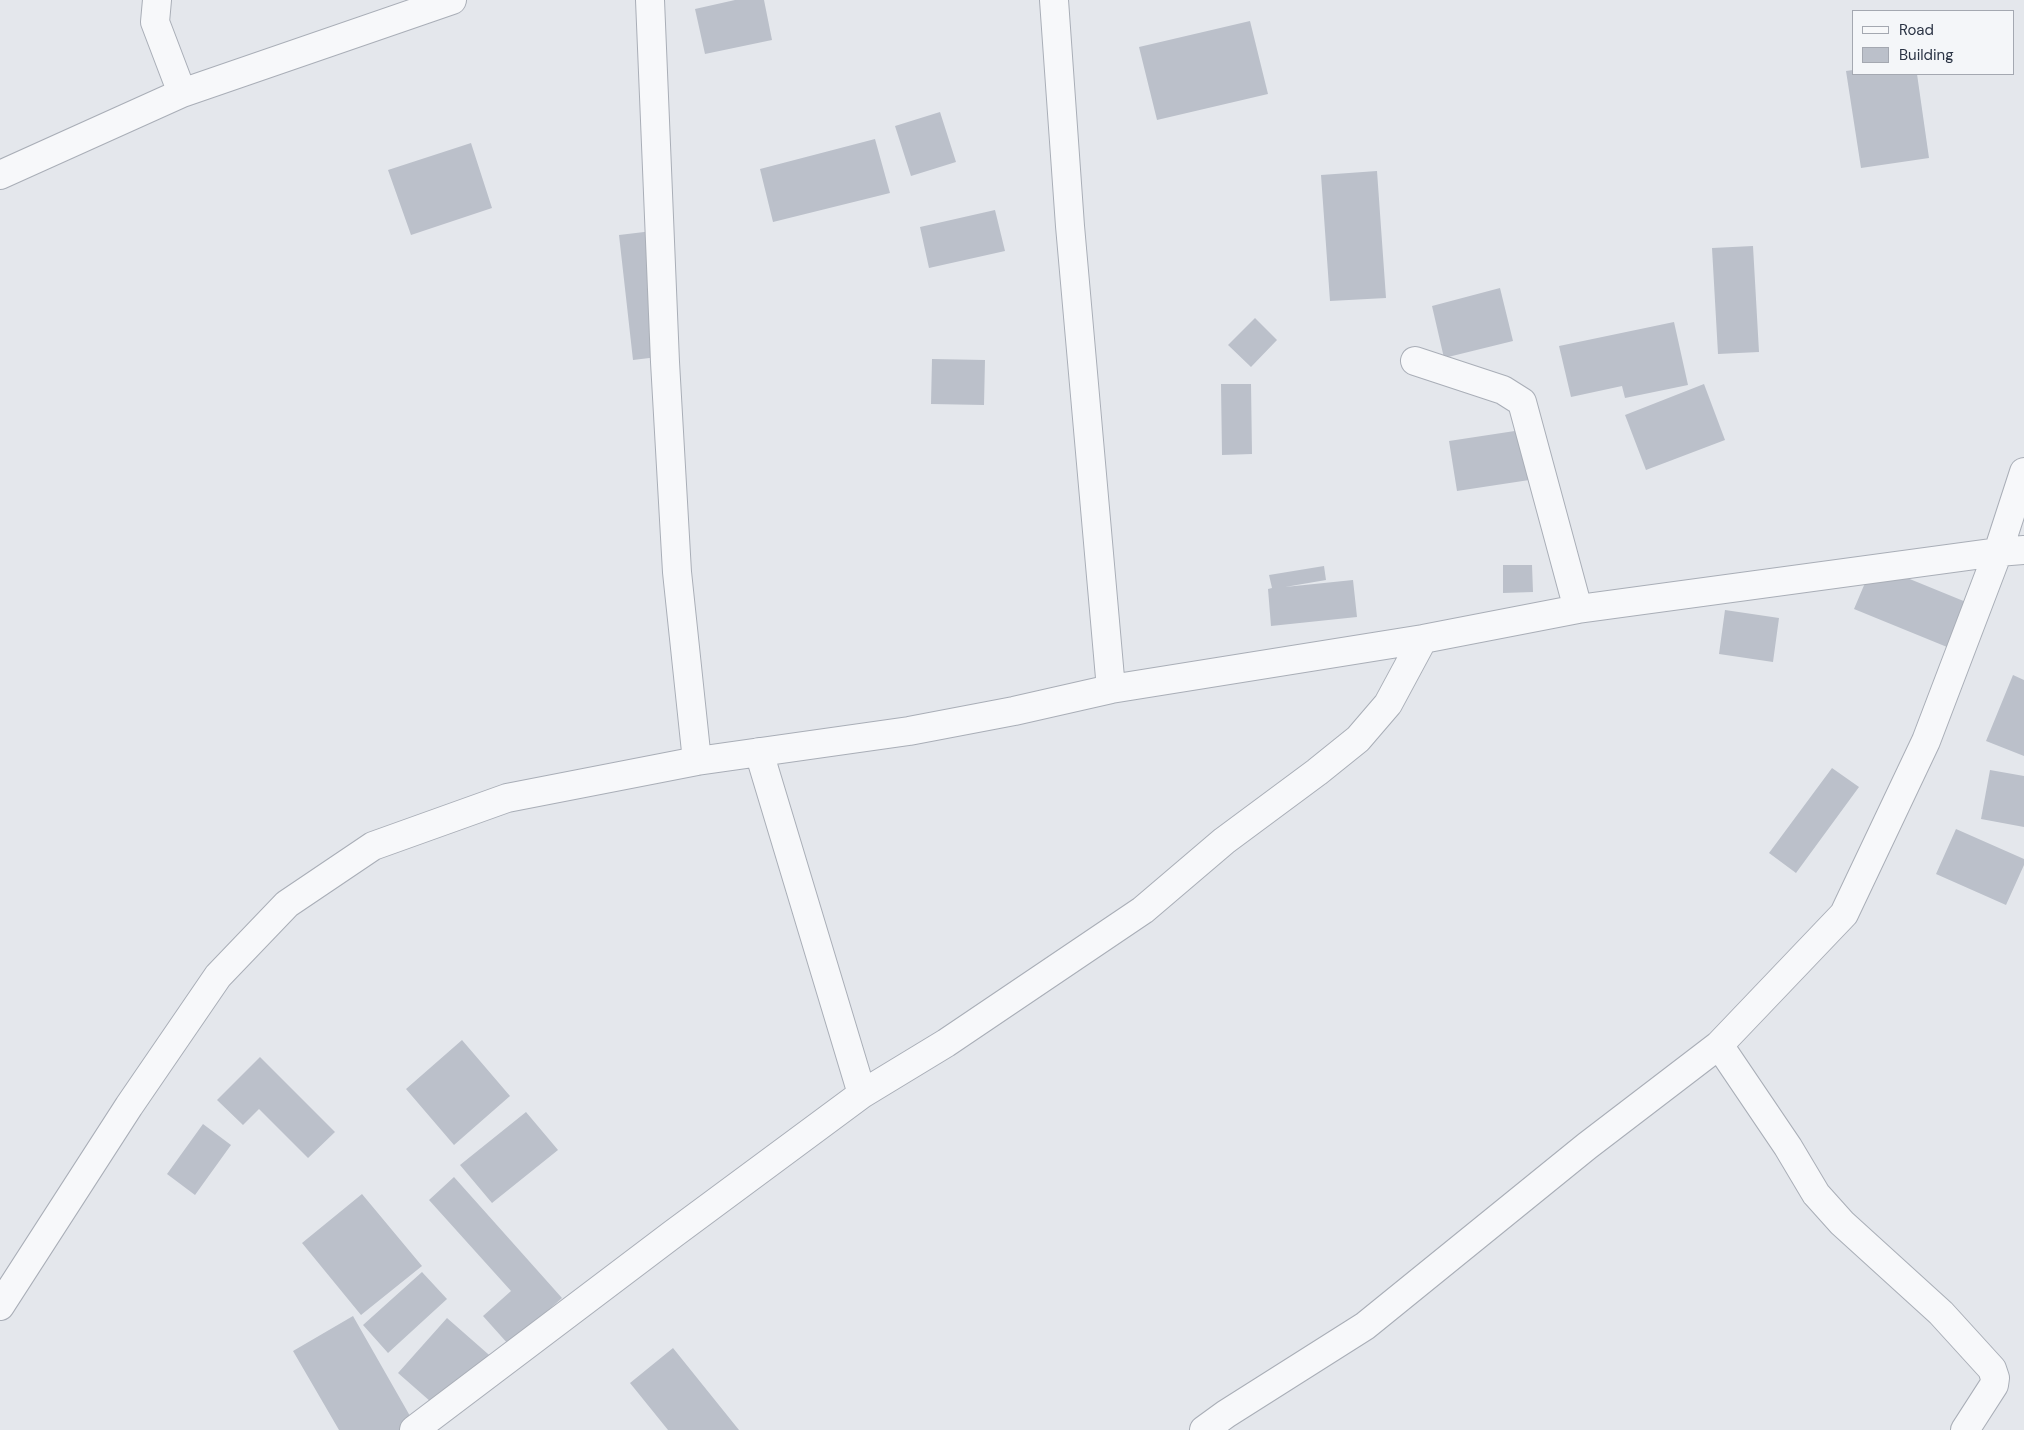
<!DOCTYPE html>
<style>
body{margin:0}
#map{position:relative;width:2024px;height:1430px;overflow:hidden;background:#e4e7ec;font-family:"DM Sans",sans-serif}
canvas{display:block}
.legend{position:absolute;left:1852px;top:10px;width:162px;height:65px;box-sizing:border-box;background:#f4f6f9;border:1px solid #a4a8b1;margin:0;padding:6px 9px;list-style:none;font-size:15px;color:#2b3445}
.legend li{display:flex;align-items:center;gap:10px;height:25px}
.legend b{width:25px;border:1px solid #a4a8b1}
</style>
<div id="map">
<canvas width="2024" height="1430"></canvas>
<ul class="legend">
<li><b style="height:6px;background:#f7f8fa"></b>Road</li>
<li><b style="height:14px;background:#bbc0ca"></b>Building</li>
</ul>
</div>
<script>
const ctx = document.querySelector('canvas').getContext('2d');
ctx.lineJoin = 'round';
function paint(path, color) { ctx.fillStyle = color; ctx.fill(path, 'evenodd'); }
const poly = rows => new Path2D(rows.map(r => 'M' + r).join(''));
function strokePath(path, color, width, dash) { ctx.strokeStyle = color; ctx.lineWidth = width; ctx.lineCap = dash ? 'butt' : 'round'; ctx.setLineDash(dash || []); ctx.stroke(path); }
const building = poly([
 [735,0,764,0,772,40,705,54,695,9],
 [1250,21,1268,94,1157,120,1139,47],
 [1853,70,1853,74,1917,74,1929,158,1861,168,1846,71],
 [940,112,956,162,911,176,895,126],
 [875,139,890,193,773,222,760,169],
 [471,143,492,208,411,235,388,170],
 [1377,171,1386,298,1330,301,1321,175],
 [995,210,1005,251,929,268,920,227],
 [661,230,674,355,633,360,619,235],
 [1753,246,1759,352,1718,354,1712,248],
 [1500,288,1513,341,1444,358,1432,306],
 [1255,318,1277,340,1251,367,1228,345],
 [1674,322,1688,385,1625,398,1622,386,1571,397,1559,346],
 [932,359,985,360,984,405,931,404],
 [1221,384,1251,384,1252,454,1222,455],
 [1704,384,1725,440,1646,470,1625,415],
 [1541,427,1549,477,1457,491,1449,441],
 [1873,564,1966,602,1947,647,1854,609],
 [1503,565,1532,565,1533,592,1503,593],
 [1324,566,1326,580,1285,587,1353,580,1357,617,1271,626,1268,589,1272,588,1269,575],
 [1725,610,1779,618,1773,662,1719,654],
 [2013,675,2024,680,2024,756,1986,741],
 [1832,768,1859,787,1796,873,1769,853],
 [1990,770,2024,776,2024,827,1981,819],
 [1956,829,2024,859,2024,865,2006,905,1936,874],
 [462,1040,510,1096,454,1145,406,1089],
 [260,1057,335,1132,308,1158,259,1109,243,1125,217,1100],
 [526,1112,558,1150,492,1203,460,1165],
 [203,1124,231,1145,195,1195,167,1174],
 [454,1177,562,1298,509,1345,483,1316,511,1291,429,1200],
 [362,1194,422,1266,361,1315,302,1243],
 [422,1272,447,1299,388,1353,363,1325],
 [353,1316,418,1430,339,1430,293,1351],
 [447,1318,496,1361,447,1416,398,1373],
 [673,1348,739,1430,668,1430,630,1383]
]);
const street = poly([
 [157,0,155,22,182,93],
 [650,0,665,362,677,572,697,761],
 [1054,0,1070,226,1111,689],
 [0,175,182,93,452,0],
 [1415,361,1503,390,1522,402,1578,609],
 [759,752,862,1094],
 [1719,1045,1788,1147,1816,1194,1842,1223,1941,1313,1992,1369,1995,1378,1994,1385,1965,1430],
 [0,1306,129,1106,218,976,287,904,373,846,507,798,697,761,909,731,1014,711,1111,689,1423,639,1578,609,1998,552,2024,550],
 [414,1430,673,1234,862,1094,946,1043,1143,910,1224,841,1317,772,1358,739,1388,704,1423,639],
 [1204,1430,1226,1414,1365,1326,1587,1146,1719,1045,1844,914,1926,741,1998,552,2024,472]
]);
paint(building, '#bbc0ca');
strokePath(street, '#a9aeb7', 30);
strokePath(street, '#f7f8fa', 28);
</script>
